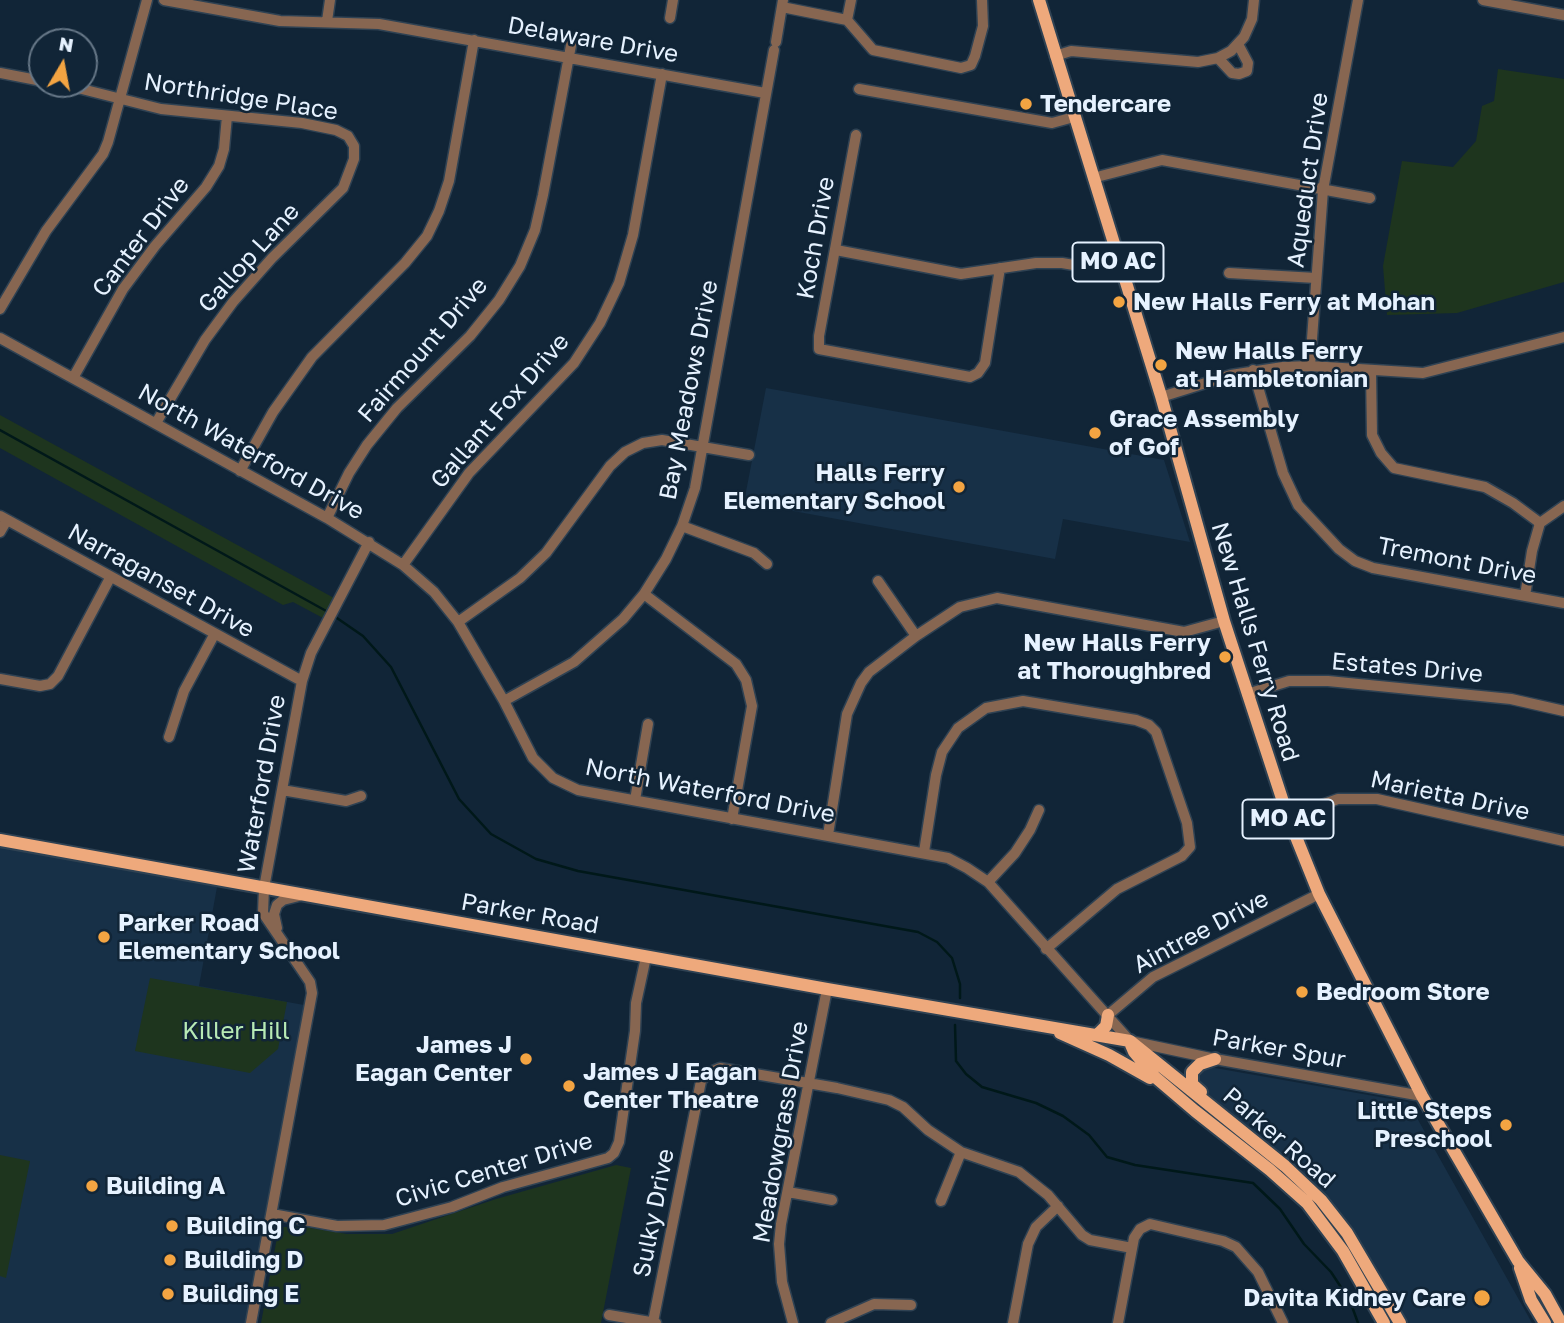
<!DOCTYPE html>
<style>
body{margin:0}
#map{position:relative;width:1564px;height:1323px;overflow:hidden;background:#112537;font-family:"Golos Text",sans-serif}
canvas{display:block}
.north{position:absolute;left:28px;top:28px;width:70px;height:70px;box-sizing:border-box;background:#112537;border:2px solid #667787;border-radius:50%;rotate:10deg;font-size:19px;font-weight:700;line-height:28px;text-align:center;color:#e6f2ff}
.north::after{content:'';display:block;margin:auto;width:24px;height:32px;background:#f3a442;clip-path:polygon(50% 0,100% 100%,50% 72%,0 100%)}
</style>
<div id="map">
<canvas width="1564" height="1323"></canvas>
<div class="north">N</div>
</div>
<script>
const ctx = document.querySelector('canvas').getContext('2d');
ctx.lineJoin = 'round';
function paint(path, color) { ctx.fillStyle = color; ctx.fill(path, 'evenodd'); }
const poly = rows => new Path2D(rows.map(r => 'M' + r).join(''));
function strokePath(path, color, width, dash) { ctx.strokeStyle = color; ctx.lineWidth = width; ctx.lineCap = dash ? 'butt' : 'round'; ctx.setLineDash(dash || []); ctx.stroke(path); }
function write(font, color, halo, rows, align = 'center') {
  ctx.font = font + ' "Golos Text",sans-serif'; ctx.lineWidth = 5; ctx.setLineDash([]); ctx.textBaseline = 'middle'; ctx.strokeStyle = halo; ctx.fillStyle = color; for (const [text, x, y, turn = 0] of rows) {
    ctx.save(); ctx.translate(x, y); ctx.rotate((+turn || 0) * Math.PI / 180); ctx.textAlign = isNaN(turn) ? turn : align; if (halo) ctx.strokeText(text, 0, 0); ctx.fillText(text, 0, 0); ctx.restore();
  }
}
const built = poly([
 [766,388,1164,460,1190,542,1063,519,1055,559,744,502],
 [0,847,217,887,199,986,304,1005,246,1323,0,1323],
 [1205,1068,1215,1068,1408,1102,1532,1323,1406,1323,1333,1206,1311,1182,1205,1091,1198,1078,1200,1071]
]);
const green = poly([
 [1498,69,1564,79,1564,282,1457,313,1387,315,1383,266,1402,161,1453,167,1476,141,1482,106,1494,101],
 [0,415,334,598,323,618,293,602,283,605,0,448],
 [150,978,287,1002,278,1049,250,1073,135,1051],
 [0,1155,30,1161,6,1278,0,1276],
 [616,1165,631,1168,601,1323,261,1323,279,1227,304,1227,347,1234,392,1234,496,1199]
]);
const stream = poly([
 [0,430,328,612],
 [334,616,363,636,391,667,459,799,491,834,536,859,578,871,918,932,937,942,952,958,960,984,960,998],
 [955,1025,956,1061,966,1074,982,1087,1036,1103,1063,1116,1089,1135,1107,1157,1135,1165,1253,1183,1280,1209,1304,1244,1331,1272,1350,1301,1358,1323]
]);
const minor = poly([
 [164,0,280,21,379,24,765,93],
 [1483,0,1564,15],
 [782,7,847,20,873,50,961,68,971,65,975,56,983,26,982,0],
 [670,18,673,0],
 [847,20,851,0],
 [327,21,330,0],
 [776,42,783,0],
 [1055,56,1071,51,1198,62,1218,58,1231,51,1244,37,1252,19,1254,0],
 [1218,58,1232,73,1239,74,1247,71,1248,63,1238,44],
 [0,73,42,81],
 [62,84,161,109,302,123,336,130,348,136,354,146,354,159,343,188,272,258,233,302,205,340,156,423],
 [859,89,1052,123,1074,117],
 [856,135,819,336,819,349,970,377,978,373,985,363,1000,268],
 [1093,178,1162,160,1370,198],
 [836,250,961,274,1036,263,1062,263,1103,270,1120,267],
 [1229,273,1316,278],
 [0,309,46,231,103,154,108,142,147,0],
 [0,338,327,518,403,565,434,592,458,622,504,701,533,758,553,778,578,790,948,858,967,868,988,882,1130,1041,1215,1059,1422,1096],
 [1310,366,1323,190,1358,0],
 [1253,370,1283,473,1298,505,1339,549,1355,561,1373,568,1564,603],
 [1371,371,1372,435,1381,453,1394,468,1485,487,1513,503,1540,523],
 [73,378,123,289,155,246,206,187,219,166,224,149,227,116],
 [1161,397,1231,375,1283,367,1310,366,1423,373,1564,337],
 [240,471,273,412,312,357,405,263,427,236,439,211,449,181,474,40],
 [0,516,302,681],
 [327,518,349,473,367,445,397,408,470,336,499,300,520,266,535,230,543,195,572,40],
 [682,526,754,553,767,564],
 [0,532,7,520],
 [403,565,469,473,574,363,600,323,619,283,633,235,662,74],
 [878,581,916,636],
 [644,594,736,664,746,680,752,706,732,819],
 [1525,596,1532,551,1540,523,1564,506],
 [458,622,520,578,546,553,610,466,625,452,643,443,662,440,749,455],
 [0,679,40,686,50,684,58,676,110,578],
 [1247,694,1289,681,1328,681,1511,699,1564,711],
 [504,701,574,662,623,619,644,594,666,559,682,526,695,488,774,50],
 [169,737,184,691,214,635],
 [282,790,346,801,361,796],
 [635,800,648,724],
 [1288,817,1338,799,1377,799,1564,841],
 [828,835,847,714,861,683,869,672,916,636,960,607,997,598,1184,632,1224,621],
 [924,852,936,775,942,752,958,728,986,708,1023,701,1136,720,1149,725,1156,732,1187,823,1190,847,1182,856,1117,889,1046,949],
 [988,882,1015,853,1030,830,1039,810],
 [277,928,274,914,277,905,283,900,299,896],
 [1108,1015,1153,977,1319,894],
 [788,1192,832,1200],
 [941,1201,961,1152],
 [272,1214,337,1226,384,1225,452,1207,503,1187,608,1158,614,1153,619,1142,635,1031,636,1003,646,957],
 [609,1315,656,1323],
 [653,1322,701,1081,708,1073,720,1068,837,1088,889,1100,903,1107,928,1130,961,1152,1019,1172,1048,1195,1082,1235,1090,1240,1132,1248],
 [251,1323,312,993,310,982,263,913,264,888,302,681,311,653,369,542],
 [793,1323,782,1282,779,1244,781,1224,827,989],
 [831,1323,874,1304,911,1305],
 [1013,1323,1028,1244,1036,1227,1058,1206],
 [1118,1323,1134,1238,1140,1229,1150,1224,1223,1241,1236,1247,1258,1272,1283,1323]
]);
const major = poly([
 [1039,0,1161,396,1224,621,1288,817,1319,894,1422,1096,1518,1261,1545,1294,1561,1323],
 [0,840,827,989,1130,1041,1285,1166,1321,1200,1347,1233,1400,1323],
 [1060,1033,1109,1055,1150,1078],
 [1097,1035,1106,1026,1108,1015],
 [1131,1045,1134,1052,1155,1077,1195,1111,1270,1170,1307,1203,1343,1251,1384,1323],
 [1201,1092,1192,1084,1192,1072,1200,1064,1215,1059],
 [1520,1268,1531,1300,1545,1323]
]);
const markers = [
 [1026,104,7,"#f3a442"],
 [1119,302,7,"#f3a442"],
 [1161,365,7,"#f3a442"],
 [1095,433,7,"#f3a442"],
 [959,487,7,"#f3a442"],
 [1225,657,7,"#f3a442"],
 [104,937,7,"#f3a442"],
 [1302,992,7,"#f3a442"],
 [526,1059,7,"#f3a442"],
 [569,1086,7,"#f3a442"],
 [1506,1125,7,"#f3a442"],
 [92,1186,7,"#f3a442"],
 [172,1226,7,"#f3a442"],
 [170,1260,7,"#f3a442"],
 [168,1294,7,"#f3a442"],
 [1482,1298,9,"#f3a442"]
];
const shields = [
 [1118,262,91],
 [1288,819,91]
];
const shieldNames = [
 ["MO AC",1118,262],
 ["MO AC",1288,819]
];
const streetNames = [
 ["Delaware Drive",593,40,10],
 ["Northridge Place",241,97,9],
 ["Aqueduct Drive",1308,180,-82],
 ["Canter Drive",141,237,-53],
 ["Koch Drive",816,238,-80],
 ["Gallop Lane",249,258,-48],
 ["Fairmount Drive",423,350,-49],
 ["Bay Meadows Drive",689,390,-79],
 ["Gallant Fox Drive",500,411,-49],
 ["North Waterford Drive",251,452,29],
 ["Tremont Drive",1457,561,11],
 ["Narraganset Drive",161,581,29],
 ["New Halls Ferry Road",1255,642,73],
 ["Estates Drive",1407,668,5],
 ["Waterford Drive",262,784,-80],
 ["North Waterford Drive",710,791,11],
 ["Marietta Drive",1450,796,12],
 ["Parker Road",530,914,10],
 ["Aintree Drive",1201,932,-28],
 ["Parker Spur",1279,1049,10],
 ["Meadowgrass Drive",781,1132,-80],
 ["Parker Road",1279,1138,41],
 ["Civic Center Drive",494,1170,-17],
 ["Sulky Drive",654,1213,-79]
];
const poiNames = [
 ["Tendercare",1040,104],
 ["New Halls Ferry at Mohan",1133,302],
 ["New Halls Ferry",1175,351],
 ["at Hambletonian",1175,379],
 ["Grace Assembly",1109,419],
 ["of Gof",1109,447],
 ["Halls Ferry",945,473,"right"],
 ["Elementary School",945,501,"right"],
 ["New Halls Ferry",1211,643,"right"],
 ["at Thoroughbred",1211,671,"right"],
 ["Parker Road",118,923],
 ["Elementary School",118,951],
 ["Bedroom Store",1316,992],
 ["James J",512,1045,"right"],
 ["Eagan Center",512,1073,"right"],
 ["James J Eagan",583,1072],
 ["Center Theatre",583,1100],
 ["Little Steps",1492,1111,"right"],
 ["Preschool",1492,1139,"right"],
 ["Building A",106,1186],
 ["Building C",186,1226],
 ["Building D",184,1260],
 ["Building E",182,1294],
 ["Davita Kidney Care",1466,1298,"right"]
];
const parkNames = [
 ["Killer Hill",236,1031]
];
paint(built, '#173047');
paint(green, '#1e351e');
strokePath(stream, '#001819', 2.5);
strokePath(minor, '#2f4253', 13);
strokePath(major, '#2f4253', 16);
strokePath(minor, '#876651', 10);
strokePath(major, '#eea97c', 12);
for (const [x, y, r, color] of markers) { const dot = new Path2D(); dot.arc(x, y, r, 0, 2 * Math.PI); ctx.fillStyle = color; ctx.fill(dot); strokePath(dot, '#112537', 2.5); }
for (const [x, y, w] of shields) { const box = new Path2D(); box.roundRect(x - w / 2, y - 19.5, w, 39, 5); ctx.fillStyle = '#112537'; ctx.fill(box); strokePath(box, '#e6f2ff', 2); }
write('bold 23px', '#e6f2ff', null, shieldNames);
write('24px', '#e6f2ff', '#112537', streetNames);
write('bold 24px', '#e6f2ff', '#112537', poiNames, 'left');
write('24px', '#b7eab5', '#112537', parkNames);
</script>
